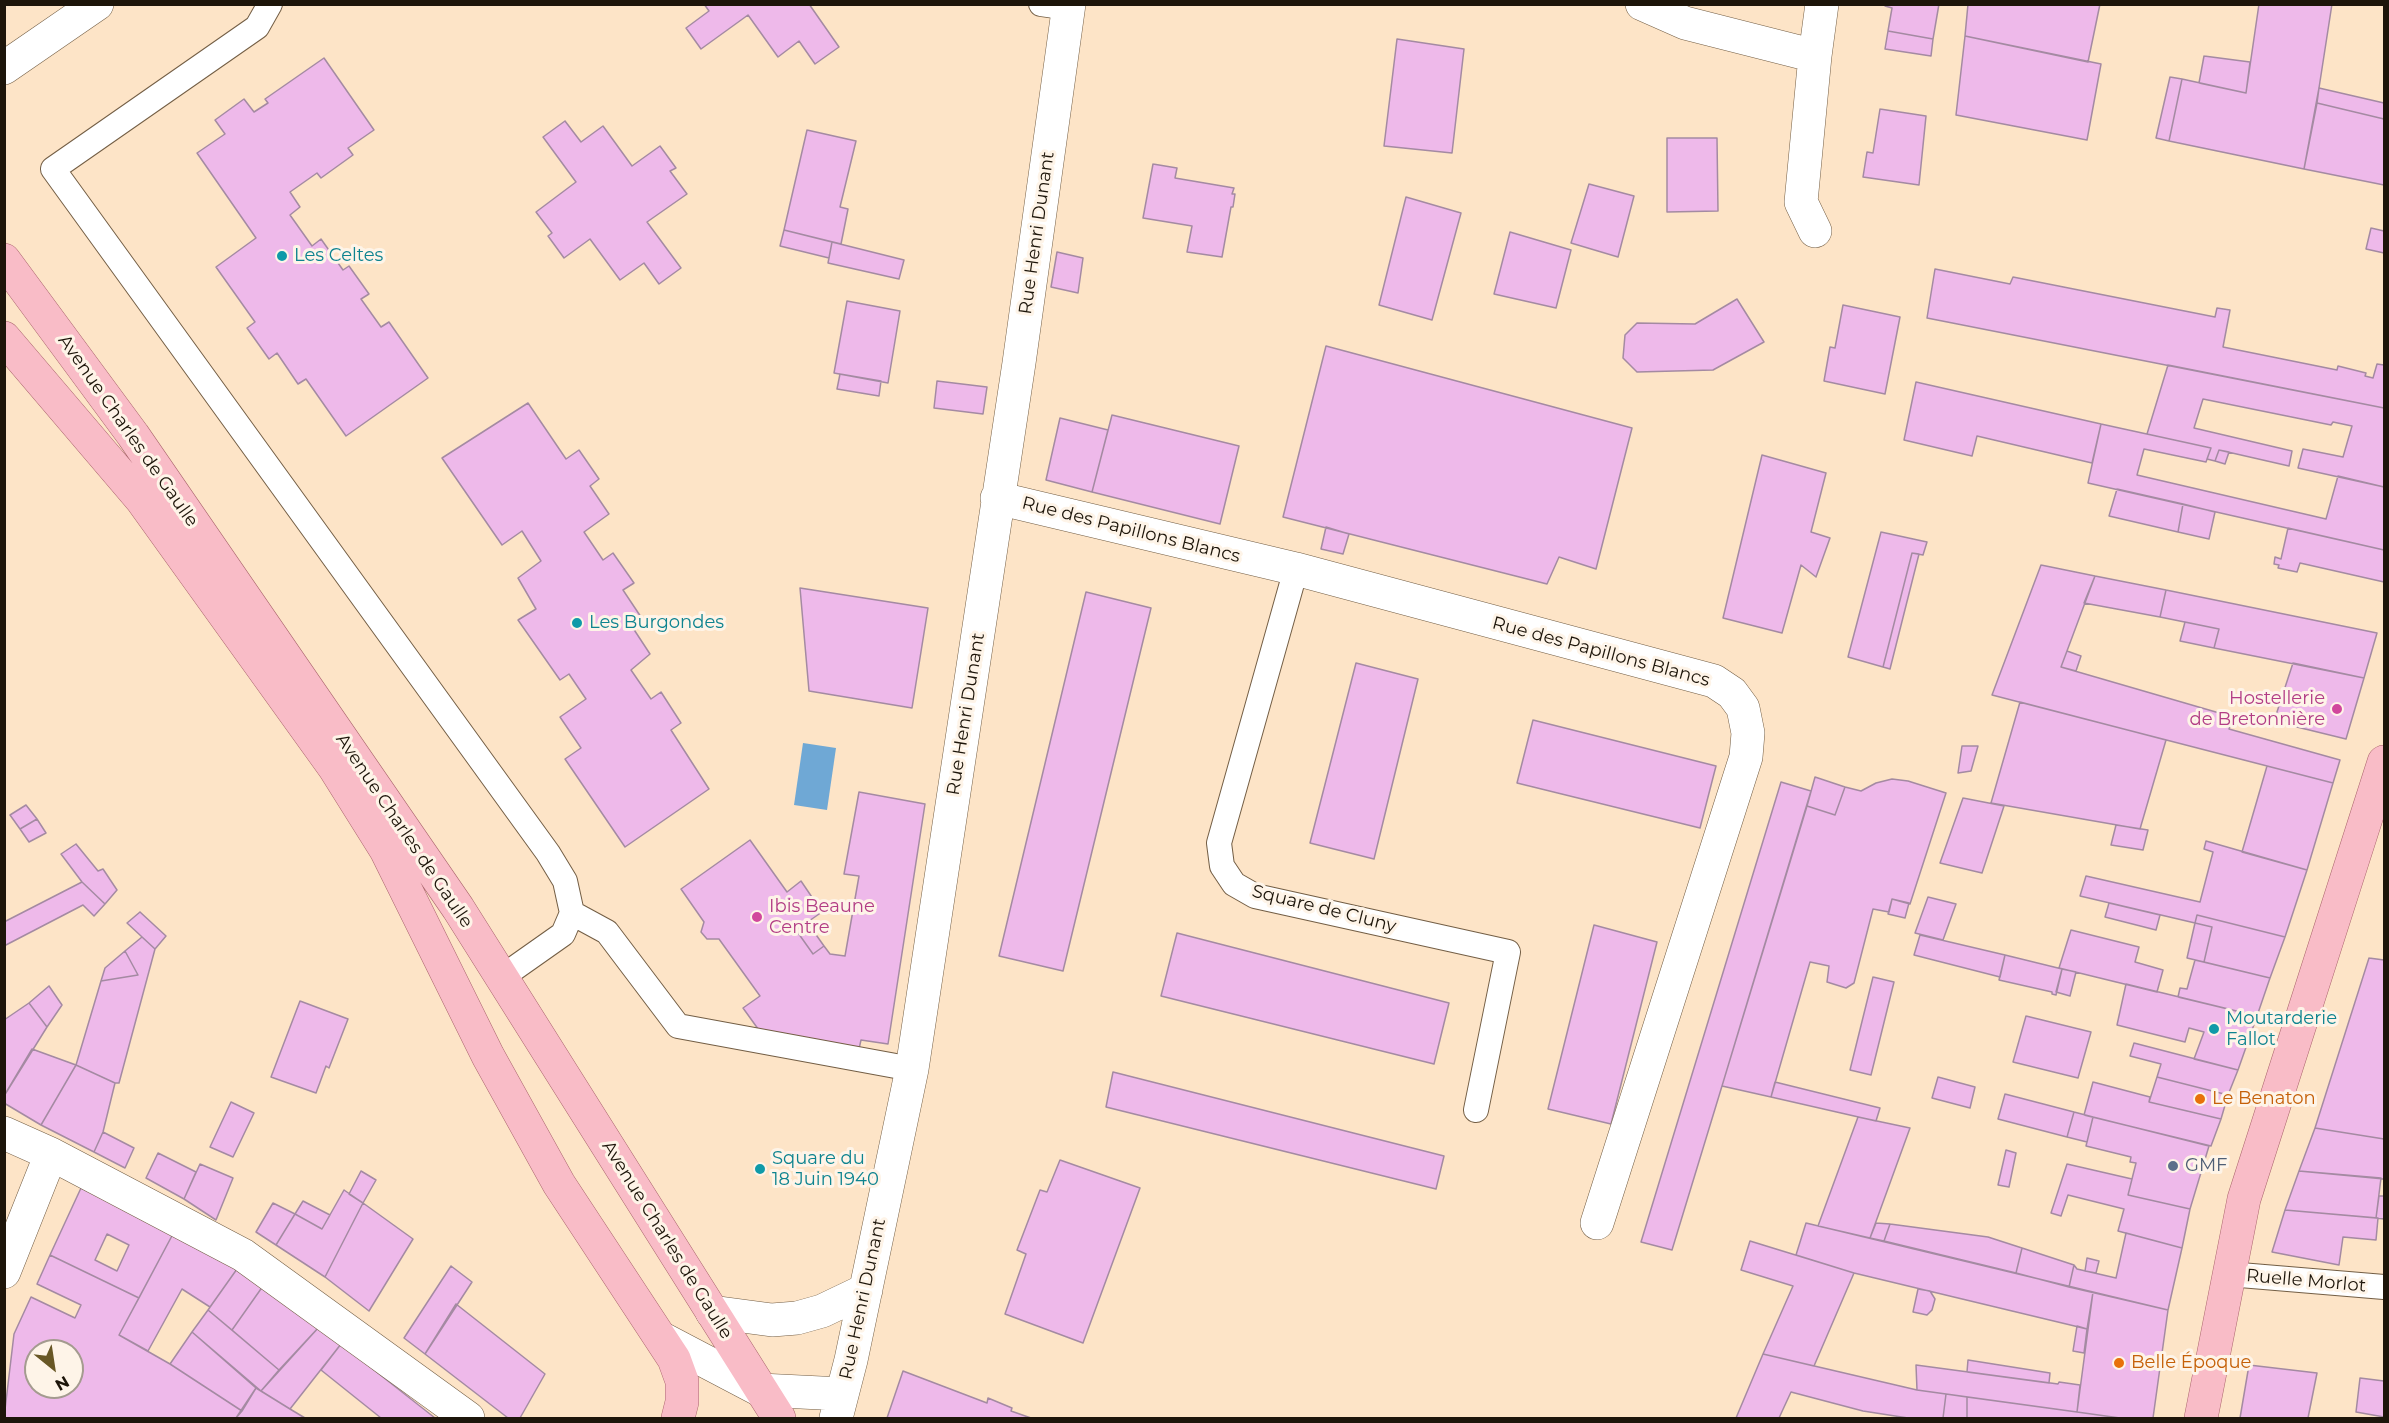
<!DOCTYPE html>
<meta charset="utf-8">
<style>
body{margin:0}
#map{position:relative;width:2389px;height:1423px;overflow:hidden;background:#fde4c7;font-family:Montserrat,sans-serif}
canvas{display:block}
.frame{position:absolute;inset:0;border:6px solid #1d150a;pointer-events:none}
.north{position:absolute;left:24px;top:1339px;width:60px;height:60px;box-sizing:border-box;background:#fef4e8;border:2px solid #a49b8f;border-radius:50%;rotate:150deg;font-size:16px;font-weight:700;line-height:24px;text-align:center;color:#1d150a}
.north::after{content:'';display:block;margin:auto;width:21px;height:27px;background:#685725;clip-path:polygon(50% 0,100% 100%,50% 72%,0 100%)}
</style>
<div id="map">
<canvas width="2389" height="1423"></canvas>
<div class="frame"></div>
<div class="north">N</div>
</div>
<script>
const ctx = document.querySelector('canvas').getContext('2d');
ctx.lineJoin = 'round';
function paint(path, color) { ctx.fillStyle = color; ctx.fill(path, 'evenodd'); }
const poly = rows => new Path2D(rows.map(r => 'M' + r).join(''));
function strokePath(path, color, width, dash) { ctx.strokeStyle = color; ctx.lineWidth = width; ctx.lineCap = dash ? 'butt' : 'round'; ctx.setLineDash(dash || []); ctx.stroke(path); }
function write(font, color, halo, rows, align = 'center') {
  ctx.font = font + ' Montserrat,sans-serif'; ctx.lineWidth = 6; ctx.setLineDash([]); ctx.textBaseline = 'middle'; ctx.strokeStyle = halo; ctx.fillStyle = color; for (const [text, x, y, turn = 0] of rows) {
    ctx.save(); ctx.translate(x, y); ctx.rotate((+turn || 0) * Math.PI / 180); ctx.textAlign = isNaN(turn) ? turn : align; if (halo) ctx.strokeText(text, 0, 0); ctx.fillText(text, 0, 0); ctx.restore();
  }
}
const water = poly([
 [803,743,836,748,827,810,794,805]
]);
const building = poly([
 [704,4,809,4,839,47,815,64,799,41,778,57,748,15,701,49,686,28,709,11,704,4],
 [1886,4,1939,4,1933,39,1888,31,1892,8,1885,6,1886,4],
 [1968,4,2100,4,2088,62,1965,36,1968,4],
 [2259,4,2332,4,2319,88,2304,169,2169,141,2182,79,2246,93,2259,4],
 [1888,31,1933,39,1931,56,1885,49,1888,31],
 [1965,36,2101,64,2087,140,1956,115,1965,36],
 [1397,39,1464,49,1452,153,1384,146,1397,39],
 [2204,56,2250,62,2246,93,2199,83,2204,56],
 [324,58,374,130,348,148,353,155,321,178,317,173,290,192,300,207,290,215,312,246,321,239,343,270,349,266,369,294,361,299,381,327,389,322,428,378,346,436,306,379,298,384,277,353,269,359,247,328,255,322,216,267,256,238,197,153,225,134,215,120,244,99,254,112,268,103,265,99,324,58],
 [2170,77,2182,79,2169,141,2156,138,2170,77],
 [2319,88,2384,103,2384,119,2317,103,2319,88],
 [2317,103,2384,119,2384,185,2304,169,2317,103],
 [1880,109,1926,116,1919,185,1863,177,1867,152,1873,153,1880,109],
 [565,121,581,142,603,126,632,166,660,146,676,168,670,171,687,194,647,222,681,268,659,284,644,263,620,280,590,239,564,258,548,236,552,233,536,212,576,182,543,137,565,121],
 [807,130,856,141,840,207,848,209,841,244,784,230,807,130],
 [1667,138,1717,138,1718,211,1667,212,1667,138],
 [1153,164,1177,168,1175,178,1234,188,1232,194,1235,194,1233,207,1231,207,1222,257,1187,252,1192,226,1143,218,1153,164],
 [1589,184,1634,196,1618,257,1571,243,1589,184],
 [1406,197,1461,213,1432,320,1379,305,1406,197],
 [2371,228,2384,231,2384,253,2366,249,2371,228],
 [784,230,832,242,829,258,780,246,784,230],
 [1510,232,1571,250,1556,308,1494,294,1510,232],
 [832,242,904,260,899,279,828,263,832,242],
 [1057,252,1083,258,1078,293,1051,287,1057,252],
 [1935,269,2010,284,2013,277,2215,317,2217,308,2230,310,2223,347,2337,370,2338,366,2366,373,2365,376,2373,378,2377,364,2384,365,2384,408,1927,318,1935,269],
 [1737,299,1764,342,1713,370,1637,372,1623,358,1625,335,1637,323,1695,324,1737,299],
 [847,301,900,311,888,383,834,373,847,301],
 [1843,305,1900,317,1885,394,1824,381,1830,347,1835,348,1843,305],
 [1326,346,1632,428,1596,569,1559,557,1547,584,1283,517,1326,346],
 [2168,365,2384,408,2384,487,2298,468,2303,449,2343,457,2352,426,2333,422,2331,425,2203,399,2194,428,2292,451,2289,466,2219,450,2215,461,2207,459,2211,448,2147,434,2168,365],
 [840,374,881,381,879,396,837,389,840,374],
 [937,381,987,387,983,414,934,408,937,381],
 [1916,382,2101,424,2092,463,1977,436,1972,456,1904,440,1916,382],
 [528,403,566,459,579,450,599,479,590,486,609,514,584,532,603,560,613,553,634,583,623,590,641,617,631,625,650,654,631,670,651,699,661,692,681,723,671,730,709,789,625,847,565,759,581,748,560,717,586,699,569,674,560,680,518,620,536,609,518,578,541,561,522,531,502,545,442,458,528,403],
 [1112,415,1239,446,1220,524,1092,492,1112,415],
 [1060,418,1108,430,1092,492,1046,480,1060,418],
 [2101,424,2211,448,2206,462,2144,449,2137,475,2326,519,2338,476,2384,487,2384,550,2088,483,2101,424],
 [2219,450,2229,452,2225,464,2215,461,2219,450],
 [1762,455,1826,473,1811,532,1830,538,1816,577,1801,565,1782,633,1723,618,1762,455],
 [2117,489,2183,504,2178,532,2109,516,2117,489],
 [2183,504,2215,512,2209,539,2178,532,2183,504],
 [1326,527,1349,534,1343,554,1321,549,1326,527],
 [2288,528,2384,550,2384,582,2300,563,2297,572,2278,568,2279,565,2274,564,2275,557,2281,559,2288,528],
 [1881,532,1927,542,1923,555,1912,553,1883,667,1848,657,1881,532],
 [1912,553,1919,554,1890,669,1883,667,1912,553],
 [2041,565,2095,576,2061,667,2233,717,2229,729,2340,760,2333,783,1992,695,2041,565],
 [2095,576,2166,590,2160,617,2084,603,2095,576],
 [800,588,928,608,912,708,809,691,800,588],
 [2166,590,2377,633,2364,678,2214,648,2219,629,2160,617,2166,590],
 [1086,592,1151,608,1063,971,999,956,1086,592],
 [2185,622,2219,629,2214,648,2180,641,2185,622],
 [2067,651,2081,656,2076,671,2061,667,2067,651],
 [1356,663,1418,679,1374,859,1310,843,1356,663],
 [2293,663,2364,678,2346,739,2297,727,2276,715,2293,663],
 [2020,702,2166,740,2140,829,1991,803,2020,702],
 [1533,720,1716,766,1700,828,1517,783,1533,720],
 [1962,746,1978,746,1971,771,1958,773,1962,746],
 [2267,766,2333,783,2307,870,2242,852,2267,766],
 [1815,777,1845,787,1835,815,1807,806,1815,777],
 [1892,779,1908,781,1946,793,1910,904,1892,899,1889,912,1873,909,1854,983,1846,988,1827,982,1829,966,1810,962,1771,1097,1722,1086,1807,806,1835,815,1845,787,1861,791,1876,783,1892,779],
 [1781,782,1811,791,1722,1086,1672,1250,1641,1242,1781,782],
 [859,792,925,804,888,1044,861,1040,859,1049,761,1033,743,1008,760,996,719,939,707,939,701,932,704,922,681,889,750,840,787,892,801,881,822,912,796,930,813,954,824,946,830,954,845,956,859,876,844,874,859,792],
 [1963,798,2004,806,1982,873,1940,863,1963,798],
 [26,805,37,819,20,829,10,815,26,805],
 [37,819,46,833,29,842,20,829,37,819],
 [2116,825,2148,830,2143,850,2111,845,2116,825],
 [2206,841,2307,870,2285,937,2197,915,2195,923,2080,896,2086,876,2200,902,2213,852,2204,849,2206,841],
 [76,844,98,871,103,869,117,890,105,904,82,882,61,854,76,844],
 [82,882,105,904,94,916,83,905,4,946,4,922,82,882],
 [1928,897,1956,904,1943,940,1915,933,1928,897],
 [1892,899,1909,903,1905,918,1888,914,1892,899],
 [2109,903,2160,915,2156,930,2105,917,2109,903],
 [140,912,166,936,155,949,127,923,140,912],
 [2197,915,2285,937,2270,978,2204,962,2212,927,2195,923,2197,915],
 [807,922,824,946,813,954,796,930,807,922],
 [2195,923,2212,927,2204,962,2187,958,2195,923],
 [1594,925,1657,942,1611,1124,1548,1109,1594,925],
 [2071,930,2139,947,2135,962,2163,970,2157,992,2059,968,2071,930],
 [1177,933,1449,1003,1434,1064,1161,996,1177,933],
 [1920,935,2005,955,2000,977,1914,955,1920,935],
 [142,937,155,949,119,1083,115,1083,76,1065,101,981,138,975,125,951,142,937],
 [125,951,138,975,101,981,105,968,125,951],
 [2005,955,2062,969,2056,995,2052,994,2052,992,1999,980,2005,955],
 [2369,958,2384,960,2384,1139,2315,1128,2369,958],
 [2195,960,2270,978,2257,1016,2178,997,2180,988,2187,989,2195,960],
 [2062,969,2076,972,2070,996,2056,992,2062,969],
 [1873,977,1894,982,1871,1075,1850,1070,1873,977],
 [2126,984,2257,1016,2238,1070,2194,1059,2204,1032,2189,1028,2185,1042,2117,1025,2126,984],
 [49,986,62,1005,47,1027,29,1003,49,986],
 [300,1001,348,1019,329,1068,326,1066,316,1093,271,1077,300,1001],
 [29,1003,47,1027,4,1096,4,1020,29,1003],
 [2026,1016,2091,1032,2078,1078,2013,1062,2026,1016],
 [2134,1043,2238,1070,2228,1095,2157,1077,2161,1064,2130,1056,2134,1043],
 [32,1049,76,1065,41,1125,4,1103,4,1096,32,1049],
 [76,1065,115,1083,103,1132,94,1152,41,1125,76,1065],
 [1113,1072,1444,1156,1436,1189,1106,1107,1113,1072],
 [1938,1077,1975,1087,1970,1108,1932,1098,1938,1077],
 [2157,1077,2228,1095,2221,1119,2149,1102,2157,1077],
 [1775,1082,1880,1108,1876,1121,1771,1097,1775,1082],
 [2093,1082,2150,1097,2149,1102,2221,1119,2211,1146,2084,1115,2093,1082],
 [2005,1094,2074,1112,2067,1137,1998,1119,2005,1094],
 [231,1102,254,1113,233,1157,210,1147,231,1102],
 [2074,1112,2093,1117,2087,1142,2067,1137,2074,1112],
 [1858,1117,1910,1128,1870,1238,1818,1226,1858,1117],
 [2093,1117,2209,1146,2190,1209,2128,1195,2136,1163,2130,1162,2131,1157,2086,1146,2093,1117],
 [2315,1128,2384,1139,2384,1179,2299,1171,2315,1128],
 [103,1132,134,1148,125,1168,94,1152,103,1132],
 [2006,1150,2016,1153,2009,1187,1998,1185,2006,1150],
 [158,1153,196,1172,184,1199,146,1178,158,1153],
 [1060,1160,1140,1188,1083,1343,1005,1314,1026,1254,1017,1250,1040,1190,1047,1192,1060,1160],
 [200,1164,233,1178,216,1220,184,1199,200,1164],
 [2067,1164,2132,1179,2128,1195,2190,1209,2182,1248,2118,1231,2124,1209,2068,1195,2061,1216,2051,1213,2067,1164],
 [361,1171,376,1180,363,1203,349,1194,361,1171],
 [2299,1171,2381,1178,2376,1218,2285,1210,2299,1171],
 [81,1188,174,1232,139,1298,50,1255,81,1188],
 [107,1234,129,1245,117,1271,95,1260,107,1234],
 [344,1190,363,1203,325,1277,276,1245,295,1214,322,1229,344,1190],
 [2379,1196,2384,1196,2384,1219,2376,1218,2379,1196],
 [303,1201,330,1215,322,1229,295,1214,303,1201],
 [273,1203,295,1214,276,1245,256,1232,273,1203],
 [363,1203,413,1239,369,1311,325,1277,363,1203],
 [2285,1210,2378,1218,2376,1240,2343,1237,2339,1265,2272,1252,2285,1210],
 [1806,1223,2093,1292,2087,1329,1854,1273,1796,1255,1806,1223],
 [1876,1223,1890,1224,1884,1241,1870,1238,1876,1223],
 [1890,1224,1988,1237,2022,1248,2016,1273,1884,1241,1890,1224],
 [174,1232,237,1269,210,1307,182,1289,148,1351,119,1335,174,1232],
 [2126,1233,2182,1248,2168,1310,2069,1287,2074,1265,2077,1269,2116,1278,2126,1233],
 [1750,1241,1854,1273,1814,1366,1763,1354,1793,1286,1741,1270,1750,1241],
 [2022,1248,2074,1265,2069,1287,2016,1273,2022,1248],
 [50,1255,139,1298,119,1335,170,1364,242,1411,236,1418,4,1418,14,1334,31,1297,75,1318,81,1305,37,1284,50,1255],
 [36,1351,72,1351,72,1387,36,1387,36,1351],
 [2087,1258,2099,1261,2096,1273,2085,1271,2087,1258],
 [451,1266,472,1282,425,1354,404,1338,451,1266],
 [237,1269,263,1286,232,1330,208,1310,237,1269],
 [263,1286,319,1327,279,1370,232,1330,263,1286],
 [1918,1289,1930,1291,1935,1299,1932,1310,1927,1315,1913,1312,1918,1289],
 [2093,1292,2168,1310,2153,1418,2120,1418,2077,1412,2093,1292],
 [456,1304,545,1374,520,1418,508,1418,425,1354,456,1304],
 [208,1310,279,1370,261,1391,192,1332,208,1310],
 [2077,1326,2087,1329,2084,1353,2073,1351,2077,1326],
 [319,1327,341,1344,290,1409,261,1391,319,1327],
 [192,1332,256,1388,242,1411,170,1364,192,1332],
 [341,1344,435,1418,381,1418,321,1370,341,1344],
 [1763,1354,1917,1390,1946,1394,1943,1418,1908,1418,1863,1411,1791,1392,1779,1418,1736,1418,1763,1354],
 [1968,1360,2050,1373,2049,1383,1967,1372,1968,1360],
 [1916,1365,2058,1384,2059,1382,2080,1385,2077,1412,1917,1390,1916,1365],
 [2249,1365,2317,1373,2308,1418,2240,1418,2249,1365],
 [903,1371,987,1403,988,1398,1012,1408,1011,1411,1031,1418,887,1418,903,1371],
 [2360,1378,2384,1381,2384,1417,2356,1412,2360,1378],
 [256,1388,290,1409,305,1418,236,1418,256,1388],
 [1946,1394,1967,1397,1967,1418,1943,1418,1946,1394],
 [1967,1397,2077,1412,2120,1418,1967,1418,1967,1397]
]);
const service = poly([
 [270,4,257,27,53,169,548,853,565,881,572,913,563,934,502,977],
 [1041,4,1069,8],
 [1296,569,1219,843,1222,866,1234,884,1255,896,1508,952,1476,1110],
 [572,913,607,932,678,1026,912,1069],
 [2228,1274,2384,1287]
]);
const minor = poly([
 [1642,4,1685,23,1815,56,1822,4],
 [1815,231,1801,202,1815,56],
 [997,498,1296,569,1714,681,1732,693,1743,708,1748,733,1746,757,1597,1223],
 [4,1133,51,1154,243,1255,468,1418],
 [4,1272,51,1154],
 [712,1312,772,1320,797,1318,822,1311,866,1290],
 [663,1339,760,1390,842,1394],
 [836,1418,851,1360,912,1069,1019,363,1069,4]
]);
const tertiary = poly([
 [4,68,97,4]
]);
const primary = poly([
 [4,260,133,435,458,908,779,1418],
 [4,338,142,500,334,767,386,850,488,1056,559,1184,674,1359,682,1381,682,1402,678,1418],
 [2201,1418,2244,1199,2384,762]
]);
const markers = [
 [282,256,6,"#0f9aa8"],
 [577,623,6,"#0f9aa8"],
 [2337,709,6,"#d1479c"],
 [757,917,6,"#d1479c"],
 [2214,1029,6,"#0f9aa8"],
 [2200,1099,6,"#e8710a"],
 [2173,1166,6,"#5c6f8a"],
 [760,1169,6,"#0f9aa8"],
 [2119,1363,6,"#e8710a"]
];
const streetNames = [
 ["Rue Henri Dunant",1037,233,-82],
 ["Avenue Charles de Gaulle",128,431,55],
 ["Rue des Papillons Blancs",1131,530,14],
 ["Rue des Papillons Blancs",1601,652,15],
 ["Rue Henri Dunant",966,714,-81],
 ["Avenue Charles de Gaulle",404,831,56],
 ["Square de Cluny",1324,909,14],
 ["Avenue Charles de Gaulle",667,1240,58],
 ["Ruelle Morlot",2306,1281,5],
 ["Rue Henri Dunant",863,1299,-78]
];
const cultureNames = [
 ["Les Celtes",294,256],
 ["Les Burgondes",589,623],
 ["Moutarderie",2226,1019],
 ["Fallot",2226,1040],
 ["Square du",772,1159],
 ["18 Juin 1940",772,1180]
];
const hotelNames = [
 ["Hostellerie",2325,699],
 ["de Bretonnière",2325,720],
 ["Ibis Beaune",769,907,"left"],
 ["Centre",769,928,"left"]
];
const foodNames = [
 ["Le Benaton",2212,1099],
 ["Belle Époque",2131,1363]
];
const serviceNames = [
 ["GMF",2185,1166]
];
paint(water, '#6fa8d5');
paint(building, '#eeb9ea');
strokePath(building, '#a48aa2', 1.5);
strokePath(service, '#735e45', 26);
strokePath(minor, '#735e45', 34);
strokePath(tertiary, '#735e45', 34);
strokePath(primary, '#a9646c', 34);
strokePath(service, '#fff', 24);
strokePath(minor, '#fff', 33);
strokePath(tertiary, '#fff', 33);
strokePath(primary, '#f9bcc7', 33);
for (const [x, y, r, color] of markers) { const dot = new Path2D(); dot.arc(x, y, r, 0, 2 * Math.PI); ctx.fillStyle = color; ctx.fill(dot); strokePath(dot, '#fef4e8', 2); }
write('18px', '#1d150a', '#fef4e8', streetNames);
write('18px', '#0d838f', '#fef4e8', cultureNames, 'left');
write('18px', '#b23c85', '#fef4e8', hotelNames, 'right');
write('18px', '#c56008', '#fef4e8', foodNames, 'left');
write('18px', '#4e5e75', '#fef4e8', serviceNames, 'left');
</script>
